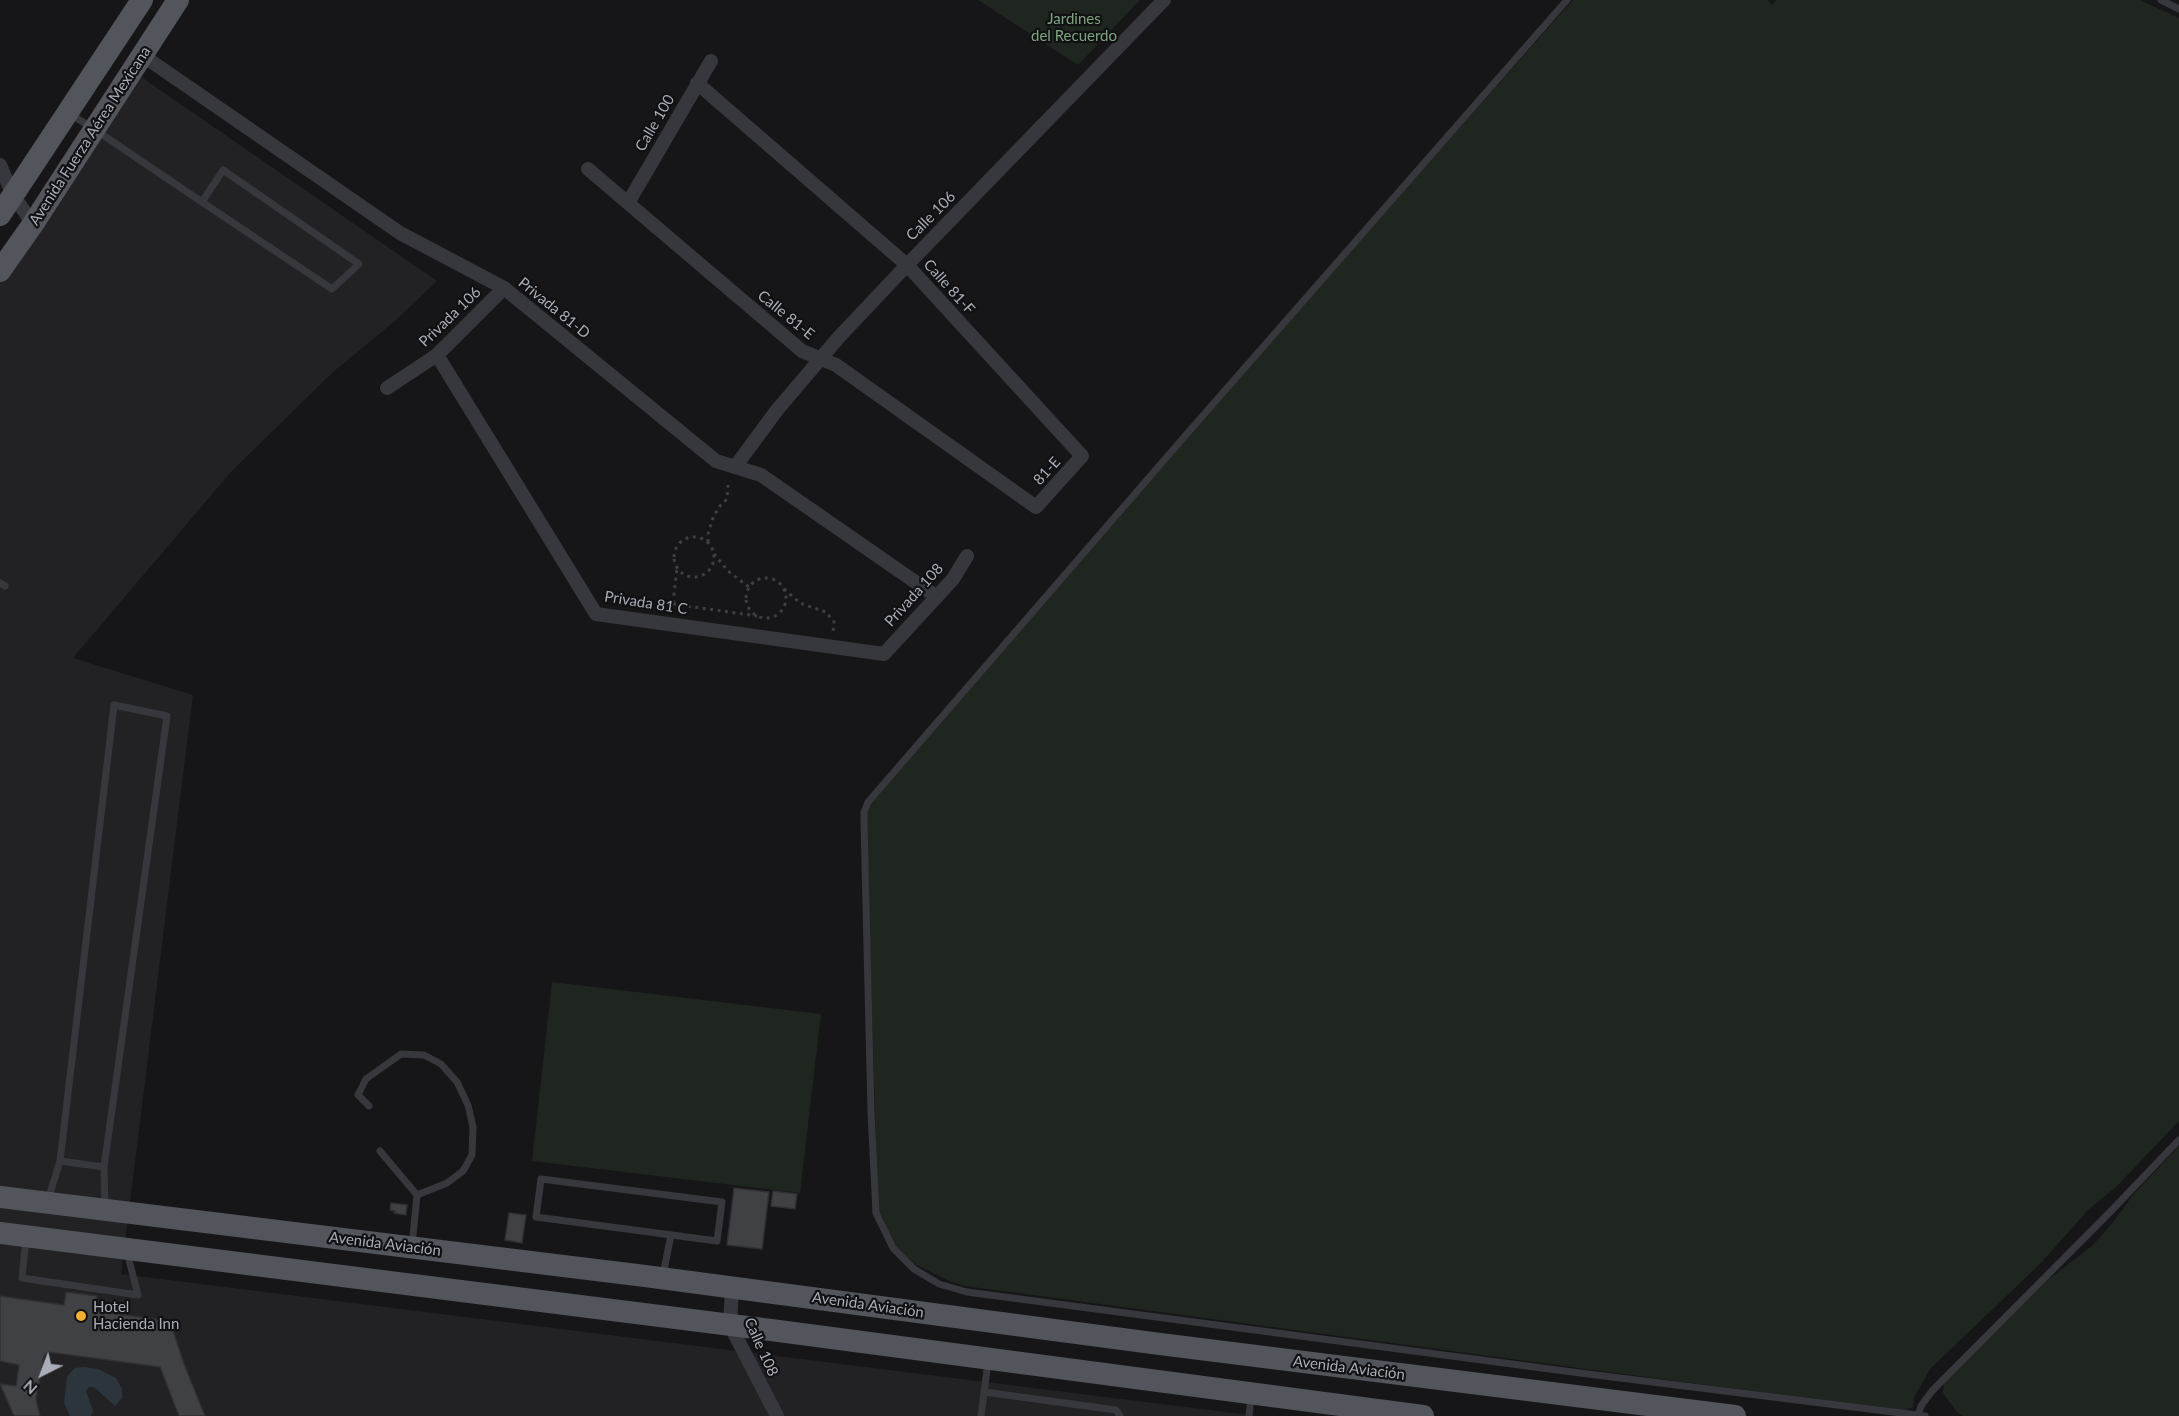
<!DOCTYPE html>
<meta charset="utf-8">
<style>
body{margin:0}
#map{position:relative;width:2179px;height:1416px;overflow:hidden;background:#161618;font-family:Lato,sans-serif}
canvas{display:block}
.north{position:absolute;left:12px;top:1344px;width:60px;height:60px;-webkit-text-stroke:4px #111113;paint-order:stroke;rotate:222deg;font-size:16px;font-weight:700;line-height:24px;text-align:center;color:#a8adb8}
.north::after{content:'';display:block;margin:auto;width:21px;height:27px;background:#a8adb8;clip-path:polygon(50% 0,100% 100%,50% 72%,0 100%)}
</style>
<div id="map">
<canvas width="2179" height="1416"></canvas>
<div class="north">N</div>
</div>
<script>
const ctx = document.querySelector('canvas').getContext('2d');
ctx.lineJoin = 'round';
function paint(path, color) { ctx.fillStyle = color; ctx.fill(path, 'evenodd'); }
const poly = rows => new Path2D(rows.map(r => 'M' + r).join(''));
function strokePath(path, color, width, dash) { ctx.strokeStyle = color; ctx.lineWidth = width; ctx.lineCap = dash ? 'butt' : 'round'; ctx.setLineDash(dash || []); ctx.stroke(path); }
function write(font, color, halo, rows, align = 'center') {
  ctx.font = font + ' Lato,sans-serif'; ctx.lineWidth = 4.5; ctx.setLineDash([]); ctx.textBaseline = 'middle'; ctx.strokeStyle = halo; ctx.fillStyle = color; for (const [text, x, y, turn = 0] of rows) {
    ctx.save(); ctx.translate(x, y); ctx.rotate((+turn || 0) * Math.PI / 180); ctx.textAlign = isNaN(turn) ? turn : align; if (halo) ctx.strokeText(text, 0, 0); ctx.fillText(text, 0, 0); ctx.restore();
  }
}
const built = poly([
 [134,72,437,281,395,321,333,372,230,473,73,658,193,695,121,1274,1258,1416,0,1416,0,279]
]);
const green = poly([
 [978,0,1140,0,1078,65],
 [1573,0,1768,0,1772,5,1776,0,2140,0,2179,18,2179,1121,2116,1187,2088,1210,2041,1263,1930,1369,1914,1398,1913,1407,1901,1411,965,1286,949,1281,915,1264,894,1244,883,1222,884,1220,878,1212,866,812,870,802,1325,280],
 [552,982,821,1014,800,1193,532,1161],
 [2179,1146,2179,1416,1963,1416,1957,1412,1943,1393,1944,1382,2049,1279,2093,1245,2115,1220,2132,1196]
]);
const water = poly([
 [84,1367,98,1369,116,1378,122,1389,122,1398,115,1406,94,1387,89,1387,86,1391,93,1411,91,1416,70,1416,64,1403,67,1376,75,1368]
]);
const building = poly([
 [734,1188,769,1192,762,1249,727,1245,734,1188],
 [773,1191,797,1194,795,1209,771,1206,773,1191],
 [391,1203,407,1205,406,1215,394,1213,395,1211,390,1210,391,1203],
 [509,1213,526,1215,522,1243,505,1240,509,1213],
 [66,1292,97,1296,95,1311,170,1321,184,1364,205,1416,179,1416,160,1367,48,1352,44,1356,36,1399,40,1416,14,1416,0,1384,16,1386,19,1365,0,1361,0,1296,64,1305,66,1292]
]);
const path = poly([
 '674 557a20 20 0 1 1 40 0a20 20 0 1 1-40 0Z',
 [708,542,708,534,713,518,719,507,727,499,728,485],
 [714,554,728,571,749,587],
 '746 598a20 20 0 1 1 40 0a20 20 0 1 1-40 0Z',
 [784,589,800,603,826,612,834,622,833,632],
 [673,603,677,568],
 [673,604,757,616]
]);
const service = poly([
 [1567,0,1185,436,868,802,864,812,864,822,871,1112,876,1213,893,1248,914,1269,939,1284,967,1292,1580,1373,1925,1416],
 [2161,0,2179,9],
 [70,114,94,129,202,202,332,289,359,264,223,170,202,202],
 [0,583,5,586],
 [369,1106,358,1095,366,1079,401,1054,424,1055,441,1064,457,1082,468,1105,473,1127,472,1155,463,1171,447,1183,417,1195],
 [380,1151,417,1195,412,1246],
 [60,1161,114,705,167,716,104,1167],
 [541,1179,722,1202,717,1241,536,1217,541,1179],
 [48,1200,60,1161,104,1167,105,1206],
 [26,1239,22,1278,138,1295,127,1252],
 [663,1275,671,1235],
 [984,1392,1116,1410,1120,1416],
 [1918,1415,1921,1406,1932,1391,2112,1210,2179,1140],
 [981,1416,988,1362],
 [1249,1416,1251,1398]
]);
const minor = poly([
 [142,55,400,233,504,288,716,461,761,475,937,597],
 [0,165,13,195,33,224],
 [588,169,802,351,836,365,1036,507,1082,456,907,265,697,83],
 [628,203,711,61],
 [437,355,596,614,884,654,953,579,967,556],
 [387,388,437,355,504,288],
 [735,467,777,410,839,337,907,265,1164,0],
 [732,1287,730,1325,777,1416]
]);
const primary = poly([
 [0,215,142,0],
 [0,271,33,224,178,0],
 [0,1197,645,1276,1160,1344,1735,1416],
 [0,1233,771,1330,1423,1416]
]);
const markers = [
 [81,1316,6,"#f2b134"]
];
const parkNames = [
 ["Jardines",1074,19],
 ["del Recuerdo",1074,36]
];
const streetNames = [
 ["Calle 100",655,123,-60],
 ["Avenida Fuerza Aérea Mexicana",90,136,-57],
 ["Calle 106",931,216,-45],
 ["Calle 81-F",949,287,48],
 ["Privada 81-D",554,308,39],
 ["Calle 81-E",786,315,39],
 ["Privada 106",450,317,-44],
 ["81-E",1047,471,-48],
 ["Privada 108",914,595,-48],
 ["Privada 81 C",646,603,9],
 ["Avenida Aviación",385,1244,7],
 ["Avenida Aviación",868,1305,8],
 ["Calle 108",761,1347,66],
 ["Avenida Aviación",1349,1368,7]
];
const poiNames = [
 ["Hotel",93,1307],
 ["Hacienda Inn",93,1324]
];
paint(built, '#222225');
paint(green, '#1e261f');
paint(water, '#2c353c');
paint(building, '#404145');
strokePath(building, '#303034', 1.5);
strokePath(path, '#3d3f44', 3, [3, 4.5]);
strokePath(service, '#37383d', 7);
strokePath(minor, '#37383d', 14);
strokePath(primary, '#53555c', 22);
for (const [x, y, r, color] of markers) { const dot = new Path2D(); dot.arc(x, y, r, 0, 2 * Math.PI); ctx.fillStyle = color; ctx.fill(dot); strokePath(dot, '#111113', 2); }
write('15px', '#7fa381', '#111113', parkNames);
write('15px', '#a8adb8', '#111113', streetNames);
write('15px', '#a8adb8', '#111113', poiNames, 'left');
</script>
